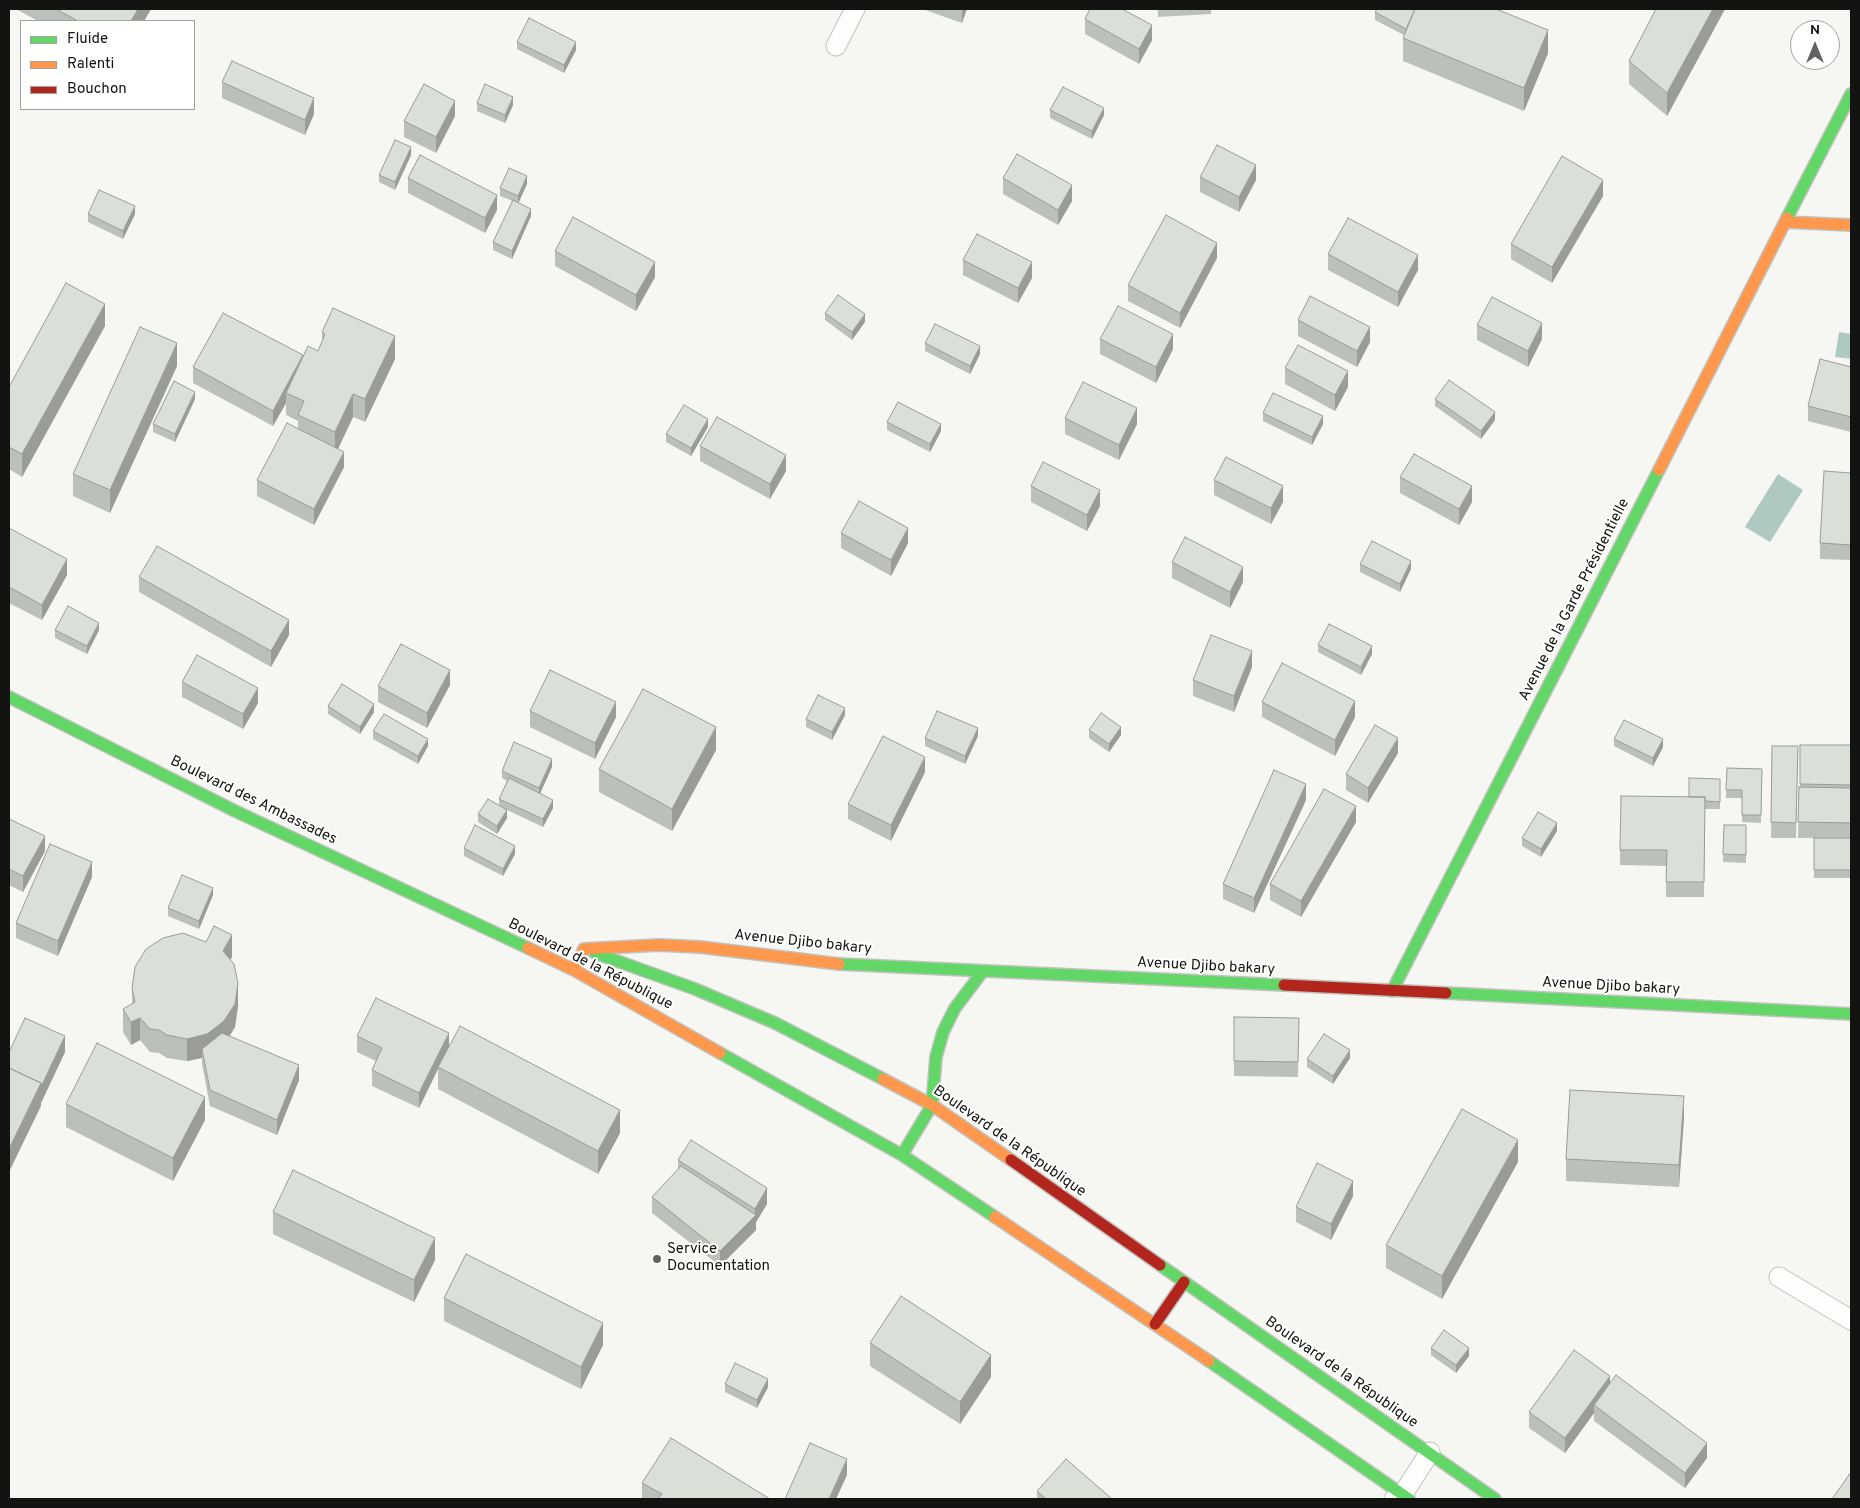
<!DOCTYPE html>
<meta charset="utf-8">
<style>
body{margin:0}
#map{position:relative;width:1860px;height:1508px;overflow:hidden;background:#f6f7f2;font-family:Overpass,sans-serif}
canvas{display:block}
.frame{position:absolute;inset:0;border:10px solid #131311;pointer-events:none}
.legend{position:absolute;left:20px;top:20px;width:175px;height:90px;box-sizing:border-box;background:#fffffe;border:1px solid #a1a19f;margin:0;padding:6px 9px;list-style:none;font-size:15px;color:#131311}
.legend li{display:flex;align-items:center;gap:10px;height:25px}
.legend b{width:25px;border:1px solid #a1a19f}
.north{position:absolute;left:1790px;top:20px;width:50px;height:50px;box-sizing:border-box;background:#fffffe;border:1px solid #a1a19f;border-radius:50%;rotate:0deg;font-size:14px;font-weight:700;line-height:20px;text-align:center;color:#131311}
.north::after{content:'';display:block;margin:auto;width:18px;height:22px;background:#626360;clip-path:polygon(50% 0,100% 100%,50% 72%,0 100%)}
</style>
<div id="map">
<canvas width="1860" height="1508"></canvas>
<div class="frame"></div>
<ul class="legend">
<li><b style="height:6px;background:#63d668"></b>Fluide</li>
<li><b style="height:6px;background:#ff974d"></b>Ralenti</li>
<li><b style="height:6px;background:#b3261e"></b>Bouchon</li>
</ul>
<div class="north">N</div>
</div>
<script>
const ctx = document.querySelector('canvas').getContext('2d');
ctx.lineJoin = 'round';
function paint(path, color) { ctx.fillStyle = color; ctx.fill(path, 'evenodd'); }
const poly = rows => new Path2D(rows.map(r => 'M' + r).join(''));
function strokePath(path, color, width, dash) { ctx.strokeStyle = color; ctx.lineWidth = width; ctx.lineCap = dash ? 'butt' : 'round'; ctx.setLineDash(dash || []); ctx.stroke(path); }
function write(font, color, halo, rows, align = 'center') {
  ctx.font = font + ' Overpass,sans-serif'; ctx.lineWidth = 4; ctx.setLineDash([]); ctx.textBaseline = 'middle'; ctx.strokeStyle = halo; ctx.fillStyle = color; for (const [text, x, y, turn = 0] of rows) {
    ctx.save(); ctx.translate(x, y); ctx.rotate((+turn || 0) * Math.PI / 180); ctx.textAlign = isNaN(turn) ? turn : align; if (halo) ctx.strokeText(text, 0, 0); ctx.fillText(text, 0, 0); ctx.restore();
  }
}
const water = poly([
 [1839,332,1851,334,1851,359,1835,357],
 [1778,474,1803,490,1770,542,1745,527]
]);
const lane = poly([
 [836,46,855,9],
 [1779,1277,1851,1320],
 [1394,1499,1403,1494,1430,1452]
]);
const fast = poly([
 [1787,218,1851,94],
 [9,697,235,811,528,948],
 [595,953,695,989,775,1023,883,1079],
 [839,964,1284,985],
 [1392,991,1659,470],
 [1446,993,1851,1014],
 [720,1053,902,1155,995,1217],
 [902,1155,932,1105,936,1057,943,1032,955,1008,983,971],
 [1160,1265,1495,1499],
 [1209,1361,1409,1499]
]);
const slow = poly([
 [1785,222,1851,225],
 [1659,470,1787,218],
 [528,948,574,970,720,1053],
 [574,970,584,949,659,945,700,947,839,964],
 [883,1079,932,1105,1011,1160],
 [995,1217,1209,1361]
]);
const jam = poly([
 [1284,985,1446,993],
 [1011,1160,1160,1265],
 [1155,1324,1184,1282]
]);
const wall = poly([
 [16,9,151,9,144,21,38,21],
 [925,9,967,9,962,23,925,10],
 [1158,9,1211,9,1211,14,1158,17],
 [1656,9,1725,9,1667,116,1629,84,1629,61],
 [1375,12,1548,53,1524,111,1403,61,1403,38,1404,35,1375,20],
 [1085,19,1152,40,1139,64,1085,34],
 [517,42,576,50,564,73,517,49],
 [222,82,314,114,305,135,222,98],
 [477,103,513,105,505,123,477,111],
 [1050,110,1104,115,1092,139,1050,118],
 [455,116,436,153,404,137,404,121],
 [411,155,395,190,379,182,379,175],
 [1200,177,1256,180,1239,212,1200,192],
 [408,178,497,210,485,233,408,193],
 [1003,178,1072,201,1058,225,1003,194],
 [527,184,518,203,531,216,512,259,493,250,493,242,513,201,500,196,500,188],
 [1603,196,1552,283,1511,259,1511,244],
 [88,214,135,214,123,239,88,222],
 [555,251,655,277,636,311,555,266],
 [1328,254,1418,270,1398,307,1328,270],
 [1217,258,1180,328,1128,301,1128,285],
 [963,260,1032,278,1018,303,963,275],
 [825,313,865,322,852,340,825,320],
 [1298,320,1370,342,1357,367,1298,336],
 [1477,325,1542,339,1528,367,1477,340],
 [105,326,22,477,9,469,9,387],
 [322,332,395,359,365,422,353,417,338,449,344,467,314,525,257,496,257,480,298,428,298,421,286,415,286,403,273,426,193,383,193,367,303,355,318,351,322,342],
 [1100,339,1173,349,1156,383,1100,354],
 [925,343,980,354,970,374,925,351],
 [177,366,110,513,73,496,73,474],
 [1851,367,1851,432,1808,421,1808,406],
 [1285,368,1348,387,1335,411,1285,384],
 [195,399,175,442,153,432,153,424],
 [1435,399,1495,420,1481,439,1435,406],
 [1263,413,1323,424,1312,445,1263,421],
 [1065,418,1137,424,1119,460,1065,434],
 [887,422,941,431,930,452,887,430],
 [708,427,691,456,666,442,666,434],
 [700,446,786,471,770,499,700,461],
 [1851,473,1851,560,1820,559,1820,543],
 [1400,477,1472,502,1459,525,1400,493],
 [1214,480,1283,502,1271,524,1214,495],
 [1031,486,1100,506,1087,531,1031,502],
 [9,528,67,575,42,620,9,603],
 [841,533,908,543,891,576,841,548],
 [1172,562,1243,582,1230,608,1172,578],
 [1360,564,1411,569,1400,592,1360,572],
 [139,577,289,635,271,667,139,592],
 [55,630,99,630,87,654,55,638],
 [1318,645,1372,654,1361,675,1318,652],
 [1252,667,1234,712,1193,696,1193,680],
 [182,682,258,703,243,729,182,697],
 [450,685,427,728,378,702,378,686],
 [1262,702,1355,717,1335,756,1262,717],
 [328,706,374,712,360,734,328,714],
 [530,711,616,717,595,759,530,727],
 [845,715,832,740,806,727,806,719],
 [1089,730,1121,735,1109,752,1089,738],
 [373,731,428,746,418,764,373,739],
 [978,736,965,764,925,746,925,738],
 [1614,739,1663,747,1653,766,1614,746],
 [1800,745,1851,745,1851,878,1814,878,1814,838,1849,838,1798,838,1799,787,1800,787],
 [1772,746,1798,746,1796,838,1771,838],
 [716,750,672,831,599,792,599,769],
 [1398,753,1368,803,1346,790,1346,774],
 [552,767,540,793,553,808,543,827,505,809,507,818,497,834,478,822,478,814,499,805,499,799,507,781,502,778,502,771],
 [1727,768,1762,769,1761,823,1742,822,1742,798,1726,798],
 [925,772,891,841,848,819,848,804],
 [1720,779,1720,809,1705,809,1704,897,1666,897,1666,866,1620,865,1620,850,1689,797],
 [1306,800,1254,913,1223,899,1223,884],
 [9,819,45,851,23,892,9,885],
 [1356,822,1301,917,1270,900,1270,884],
 [1724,825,1746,825,1746,863,1723,862],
 [1557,831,1541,857,1522,846,1522,838],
 [464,848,515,854,503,876,464,856],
 [92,877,58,956,16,938,16,923],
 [213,895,199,929,168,916,168,908],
 [232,957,230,960,238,1006,235,1027,230,1036,299,1080,277,1135,210,1106,202,1064,202,1058,187,1061,167,1058,159,1053,150,1052,140,1040,131,1045,123,1032,123,1009,132,1004,132,988],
 [1234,1017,1299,1018,1298,1077,1234,1076],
 [357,1036,449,1047,620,1133,598,1174,438,1089,438,1069,419,1108,372,1086,372,1070,376,1061,357,1052],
 [9,1052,65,1052,41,1103,41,1106],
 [1350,1058,1333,1084,1307,1067,1307,1059],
 [66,1104,205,1120,173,1181,66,1127],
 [1684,1118,1679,1187,1566,1181,1566,1159],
 [678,1160,767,1204,756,1222,756,1230,720,1266,652,1213,652,1197,678,1170],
 [1518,1162,1442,1299,1386,1268,1386,1245],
 [1353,1196,1331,1240,1296,1222,1296,1207],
 [273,1212,435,1260,414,1302,273,1234],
 [444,1298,603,1345,581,1389,444,1321],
 [870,1343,991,1377,960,1424,870,1366],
 [1431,1348,1469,1356,1456,1373,1431,1355],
 [725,1384,768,1387,757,1408,725,1392],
 [1610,1384,1707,1458,1685,1488,1594,1421,1594,1413,1565,1453,1529,1428,1529,1412],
 [642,1483,770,1499,642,1499],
 [1037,1491,1112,1499,1037,1499]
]);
const shadedWall = poly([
 [138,9,151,9,144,21,131,21],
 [962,9,967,9,962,23],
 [1713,9,1725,9,1667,116,1667,93],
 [1152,25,1152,40,1139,64,1139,49],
 [1548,30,1548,53,1524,111,1524,88],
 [576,42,576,50,564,73,564,65],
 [513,97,513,105,505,123,505,115],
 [314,98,314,114,305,135,305,120],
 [455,101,455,116,436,153,436,137],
 [1104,108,1104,115,1092,139,1092,131],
 [411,147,411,155,395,190,395,182],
 [1256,165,1256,180,1239,212,1239,197],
 [527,176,527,184,518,204,518,196],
 [1603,180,1603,196,1552,283,1552,267],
 [1072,185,1072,201,1058,225,1058,210],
 [10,194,10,210,9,213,9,197],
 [497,195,497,210,485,233,485,218],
 [135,206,135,214,123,239,123,231],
 [531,209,531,216,512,259,512,251],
 [1217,243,1217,258,1180,328,1180,313],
 [1418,255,1418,270,1398,307,1398,292],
 [655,262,655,277,636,311,636,295],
 [1032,262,1032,278,1018,303,1018,288],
 [105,304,105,326,22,477,22,454],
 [865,314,865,322,852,340,852,332],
 [1542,323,1542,339,1528,367,1528,351],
 [1370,327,1370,342,1357,367,1357,351],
 [1173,334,1173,349,1156,383,1156,367],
 [395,336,395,359,365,422,365,399],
 [177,343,177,366,110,513,110,490],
 [980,346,980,354,970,374,970,366],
 [303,355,286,393,286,403,273,426,273,411],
 [1348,371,1348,387,1335,411,1335,395],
 [195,392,195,399,175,442,175,434],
 [353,394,353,417,335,455,335,432],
 [1137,408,1137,424,1119,460,1119,445],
 [1495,412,1495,420,1481,439,1481,431],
 [1323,416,1323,424,1312,445,1312,437],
 [708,419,708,427,691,456,691,448],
 [941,424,941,431,930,452,930,444],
 [344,452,344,467,314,525,314,509],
 [786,455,786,471,770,499,770,484],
 [1283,486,1283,502,1271,524,1271,508],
 [1472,486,1472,502,1459,525,1459,509],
 [1100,490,1100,506,1087,531,1087,515],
 [908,528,908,543,891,576,891,560],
 [67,559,67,575,42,620,42,605],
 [1411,561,1411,569,1400,592,1400,584],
 [1243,567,1243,582,1230,608,1230,592],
 [289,620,289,635,271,667,271,651],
 [99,623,99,630,87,654,87,646],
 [1372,646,1372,654,1361,675,1361,667],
 [1252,651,1252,667,1234,712,1234,696],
 [450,670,450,685,427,728,427,713],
 [258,688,258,703,243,729,243,714],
 [1355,701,1355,717,1335,756,1335,740],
 [616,702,616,717,595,759,595,743],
 [374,704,374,712,360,734,360,727],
 [845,708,845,715,832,740,832,732],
 [716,727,716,750,672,831,672,809],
 [1121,727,1121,735,1109,752,1109,744],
 [978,728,978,736,965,764,965,756],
 [1398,738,1398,753,1368,803,1368,788],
 [428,739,428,746,418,764,418,756],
 [1663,739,1663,747,1653,766,1653,758],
 [925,757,925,772,891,841,891,825],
 [552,759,552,767,539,796,539,788],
 [1306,784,1306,800,1254,913,1254,898],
 [553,800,553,808,543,827,543,819],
 [1356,806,1356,822,1301,917,1301,901],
 [507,810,507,818,497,834,497,826],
 [1557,823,1557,831,1541,857,1541,849],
 [45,836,45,851,23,892,23,876],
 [515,846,515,854,503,876,503,869],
 [92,862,92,877,58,956,58,941],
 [213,888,213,895,199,929,199,921],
 [232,935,232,957,223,973,223,951],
 [238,983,238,1006,235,1027,224,1044,202,1049,202,1058,187,1061,187,1039],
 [140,1018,140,1040,131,1045,131,1022],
 [449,1033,449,1048,438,1067,438,1069,419,1108,419,1093],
 [65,1036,65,1052,41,1103,41,1087],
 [1350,1050,1350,1058,1333,1084,1333,1076],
 [299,1065,299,1080,277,1135,277,1120],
 [41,1083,41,1106,9,1172,9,1149],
 [1684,1096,1684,1118,1679,1187,1679,1165],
 [205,1097,205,1120,173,1181,173,1158],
 [620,1110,620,1133,598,1174,598,1151],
 [1518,1140,1518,1162,1442,1299,1442,1276],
 [1353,1181,1353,1196,1331,1240,1331,1224],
 [767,1188,767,1204,756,1222,756,1230,720,1266,720,1251,755,1216,755,1209],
 [435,1238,435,1260,414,1302,414,1280],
 [603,1323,603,1345,581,1389,581,1367],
 [1469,1348,1469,1356,1456,1373,1456,1365],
 [991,1355,991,1377,960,1424,960,1402],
 [1610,1376,1610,1391,1594,1405,1594,1413,1565,1453,1565,1438],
 [768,1379,768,1387,757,1408,757,1400],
 [1707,1443,1707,1458,1685,1488,1685,1473],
 [847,1459,847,1475,836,1499,829,1499]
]);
const building = poly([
 [56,9,138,9,131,21,78,21,56,9],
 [1090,9,1122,9,1152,25,1139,49,1085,19,1090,9],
 [1377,9,1415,9,1406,29,1375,12,1377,9],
 [1415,9,1496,9,1548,30,1524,88,1403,38,1415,9],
 [1656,9,1713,9,1667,93,1629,61,1656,9],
 [529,18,576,42,564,65,517,42,529,18],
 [232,61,314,98,305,120,222,82,232,61],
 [424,84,455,101,436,137,404,121,424,84],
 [485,84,513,97,505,115,477,103,485,84],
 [1063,87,1104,108,1092,131,1050,110,1063,87],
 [395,140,411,147,395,182,379,175,395,140],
 [1217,145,1256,165,1239,197,1200,177,1217,145],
 [1017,154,1072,185,1058,210,1003,178,1017,154],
 [420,155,497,195,485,218,408,178,420,155],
 [1562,156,1603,180,1552,267,1511,244,1562,156],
 [509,168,527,176,518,196,500,188,509,168],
 [99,190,135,206,123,231,88,214,99,190],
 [513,200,531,209,512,251,493,242,513,200],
 [1166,215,1217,243,1180,313,1128,285,1166,215],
 [573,217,655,262,636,295,555,251,573,217],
 [1348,218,1418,255,1398,292,1328,254,1348,218],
 [977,234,1032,262,1018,288,963,260,977,234],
 [66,283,105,304,22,454,9,447,9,387,66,283],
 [838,295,865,314,852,332,825,313,838,295],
 [1310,296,1370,327,1357,351,1298,320,1310,296],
 [1492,297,1542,323,1528,351,1477,325,1492,297],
 [1118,306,1173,334,1156,367,1100,339,1118,306],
 [333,308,395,336,365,399,353,394,335,432,298,415,304,401,286,393,308,346,318,351,325,334,322,332,333,308],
 [223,313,303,355,273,411,193,367,223,313],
 [935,324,980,346,970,366,925,343,935,324],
 [140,327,177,343,110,490,73,474,140,327],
 [1298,345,1348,371,1335,395,1285,368,1298,345],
 [1820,359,1851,367,1851,417,1808,406,1820,359],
 [1449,380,1495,412,1481,431,1435,399,1449,380],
 [174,381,195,392,175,434,153,424,174,381],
 [1083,382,1137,408,1119,445,1065,418,1083,382],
 [1273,393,1323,416,1312,437,1263,413,1273,393],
 [898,402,941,424,930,444,887,422,898,402],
 [684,405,708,419,691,448,666,434,684,405],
 [717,417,786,455,770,484,700,446,717,417],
 [287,423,344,452,314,509,257,480,287,423],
 [1414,454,1472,486,1459,509,1400,477,1414,454],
 [1226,457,1283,486,1271,508,1214,480,1226,457],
 [1043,462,1100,490,1087,515,1031,486,1043,462],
 [1824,471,1851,473,1851,545,1820,543,1824,471],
 [859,501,908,528,891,560,841,533,859,501],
 [9,528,67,559,42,605,9,587,9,528],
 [1185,537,1243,567,1230,592,1172,562,1185,537],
 [1372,541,1411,561,1400,584,1360,564,1372,541],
 [157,546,289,620,271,651,139,577,157,546],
 [68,606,99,623,87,646,55,630,68,606],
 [1329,624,1372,646,1361,667,1318,645,1329,624],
 [1211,635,1252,651,1234,696,1193,680,1211,635],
 [401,644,450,670,427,713,378,686,401,644],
 [197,655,258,688,243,714,182,682,197,655],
 [1282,663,1355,701,1335,740,1262,702,1282,663],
 [550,670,616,702,595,743,530,711,550,670],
 [342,684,374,704,360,727,328,706,342,684],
 [643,689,716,727,672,809,599,769,643,689],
 [818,695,845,708,832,732,806,719,818,695],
 [937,711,978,728,965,756,925,738,937,711],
 [1101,713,1121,727,1109,744,1089,730,1101,713],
 [384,714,428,739,418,756,373,731,384,714],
 [1624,720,1663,739,1653,758,1614,739,1624,720],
 [1375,725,1398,738,1368,788,1346,774,1375,725],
 [883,736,925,757,891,825,848,804,883,736],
 [514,742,552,759,539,788,502,771,514,742],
 [1800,745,1851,745,1851,785,1800,784,1800,745],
 [1772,746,1798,746,1796,823,1771,822,1772,746],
 [1727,768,1762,769,1761,815,1742,815,1742,790,1726,790,1727,768],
 [1274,770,1306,784,1254,898,1223,884,1274,770],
 [509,778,553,800,543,819,499,799,509,778],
 [1689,778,1720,779,1720,802,1705,801,1705,797,1689,797,1689,778],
 [1799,787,1851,788,1851,823,1798,822,1799,787],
 [1324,789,1356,806,1301,901,1270,884,1324,789],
 [1621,796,1705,797,1704,882,1666,882,1667,850,1620,850,1621,796],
 [488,799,507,810,497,826,478,814,488,799],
 [1538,812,1557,823,1541,849,1522,838,1538,812],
 [9,819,45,836,23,876,9,869,9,819],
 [475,825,515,846,503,869,464,848,475,825],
 [1724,825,1746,825,1746,855,1723,854,1724,825],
 [1814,838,1851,838,1851,870,1814,870,1814,838],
 [50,844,92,862,58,941,16,923,50,844],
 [182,875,213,888,199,921,168,908,182,875],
 [214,926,232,935,223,951,234,964,238,983,235,1004,224,1021,207,1034,187,1039,167,1035,159,1030,150,1029,140,1018,131,1022,123,1009,135,1002,132,988,135,967,146,949,163,938,183,933,206,942,214,926],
 [376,998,449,1033,419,1093,372,1070,382,1048,357,1036,376,998],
 [1234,1017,1299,1018,1298,1062,1234,1061,1234,1017],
 [25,1018,65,1036,41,1087,41,1083,9,1068,9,1052,25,1018],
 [460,1026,620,1110,598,1151,438,1067,460,1026],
 [222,1033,299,1065,277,1120,210,1090,202,1049,222,1033],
 [1324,1034,1350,1050,1333,1076,1307,1059,1324,1034],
 [97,1043,205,1097,173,1158,66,1104,97,1043],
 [9,1068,41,1083,9,1149,9,1068],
 [1570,1090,1684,1096,1679,1165,1566,1159,1570,1090],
 [1462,1109,1518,1140,1442,1276,1386,1245,1462,1109],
 [691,1140,767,1188,755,1209,678,1160,691,1140],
 [1317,1163,1353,1181,1331,1224,1296,1207,1317,1163],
 [681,1166,756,1215,720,1251,652,1197,681,1166],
 [293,1170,435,1238,414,1280,273,1212,293,1170],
 [466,1254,603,1323,581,1367,444,1298,466,1254],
 [901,1296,991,1355,960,1402,870,1343,901,1296],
 [1444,1330,1469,1348,1456,1365,1431,1348,1444,1330],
 [1574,1350,1610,1376,1565,1438,1529,1412,1574,1350],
 [735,1363,768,1379,757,1400,725,1384,735,1363],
 [1616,1375,1707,1443,1685,1473,1594,1405,1616,1375],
 [671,1438,770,1499,658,1499,662,1494,642,1483,671,1438],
 [810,1443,847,1459,829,1499,785,1499,810,1443],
 [1066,1459,1112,1499,1046,1499,1037,1491,1066,1459],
 [1851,1472,1851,1499,1832,1499,1851,1472]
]);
const markers = [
 [657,1259,5,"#626360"]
];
const streetNames = [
 ["Avenue de la Garde Présidentielle",1575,600,-63],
 ["Boulevard des Ambassades",253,801,26],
 ["Avenue Djibo bakary",803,943,6],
 ["Boulevard de la République",590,965,27],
 ["Avenue Djibo bakary",1206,967,3],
 ["Avenue Djibo bakary",1611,987,3],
 ["Boulevard de la République",1009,1142,35],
 ["Boulevard de la République",1341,1373,35]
];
const poiNames = [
 ["Service",667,1250],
 ["Documentation",667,1267]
];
paint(water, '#afc9c2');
strokePath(lane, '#c1c2be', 21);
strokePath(fast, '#c1c2be', 14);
strokePath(slow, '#c1c2be', 14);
strokePath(jam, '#c1c2be', 14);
strokePath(lane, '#fefefd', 19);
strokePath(fast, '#63d668', 11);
strokePath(slow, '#ff974d', 11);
strokePath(jam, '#b3261e', 11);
paint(wall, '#bbc0ba');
paint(shadedWall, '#999c97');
paint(building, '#dadfd8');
strokePath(building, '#999c97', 1);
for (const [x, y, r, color] of markers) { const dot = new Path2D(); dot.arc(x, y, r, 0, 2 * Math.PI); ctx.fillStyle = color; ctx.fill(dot); strokePath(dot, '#fffffe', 2); }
write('15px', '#131311', '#fffffe', streetNames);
write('15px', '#131311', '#fffffe', poiNames, 'left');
</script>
